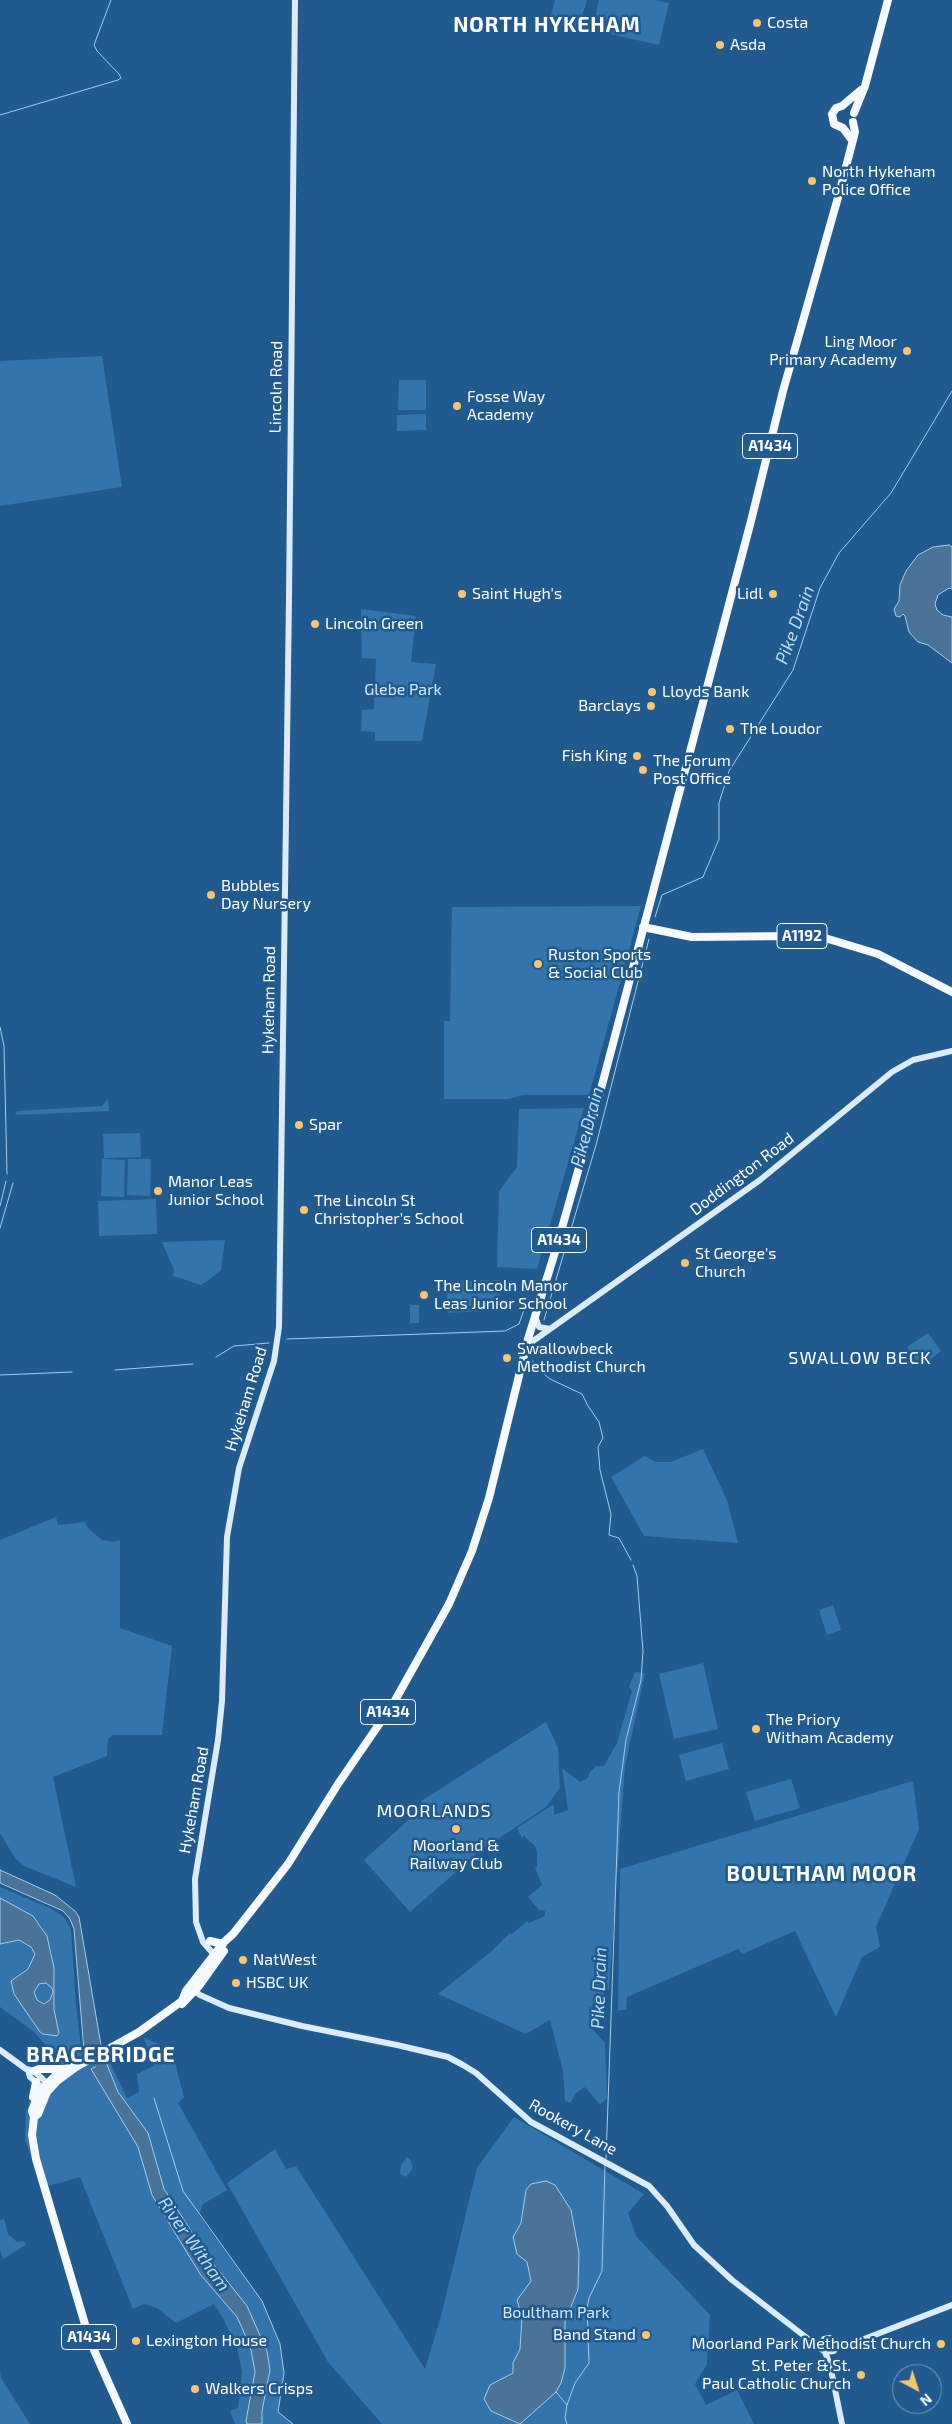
<!DOCTYPE html>
<style>
body{margin:0}
#map{position:relative;width:952px;height:2424px;overflow:hidden;background:#205a8e;font-family:"Exo 2",sans-serif}
canvas{display:block}
.north{position:absolute;left:892px;top:2364px;width:50px;height:50px;box-sizing:border-box;background:#205a8e;border:1px solid #799cbb;border-radius:50%;rotate:140deg;font-size:14px;font-weight:700;line-height:20px;text-align:center;color:#fff}
.north::after{content:'';display:block;margin:auto;width:18px;height:22px;background:#f9c570;clip-path:polygon(50% 0,100% 100%,50% 72%,0 100%)}
</style>
<div id="map">
<canvas width="952" height="2424"></canvas>
<div class="north">N</div>
</div>
<script>
const ctx = document.querySelector('canvas').getContext('2d');
ctx.lineJoin = 'round';
function paint(path, color) { ctx.fillStyle = color; ctx.fill(path, 'evenodd'); }
const poly = rows => new Path2D(rows.map(r => 'M' + r).join(''));
function strokePath(path, color, width, dash) { ctx.strokeStyle = color; ctx.lineWidth = width; ctx.lineCap = dash ? 'butt' : 'round'; ctx.setLineDash(dash || []); ctx.stroke(path); }
function write(font, color, halo, rows, align = 'center') {
  ctx.font = font + ' "Exo 2",sans-serif'; ctx.lineWidth = 5; ctx.setLineDash([]); ctx.textBaseline = 'middle'; ctx.strokeStyle = halo; ctx.fillStyle = color; for (const [text, x, y, turn = 0] of rows) {
    ctx.save(); ctx.translate(x, y); ctx.rotate((+turn || 0) * Math.PI / 180); ctx.textAlign = isNaN(turn) ? turn : align; if (halo) ctx.strokeText(text, 0, 0); ctx.fillText(text, 0, 0); ctx.restore();
  }
}
const green = poly([
 [555,0,587,0,579,26,550,18],
 [599,0,654,0,669,3,659,45,592,30],
 [102,356,122,487,0,506,0,361],
 [399,380,426,380,426,410,398,410],
 [426,414,426,430,397,431,397,415],
 [361,609,416,616,411,662,436,664,422,741,375,741,375,732,361,731,362,710,374,709,376,659,362,658],
 [641,906,589,1095,523,1095,509,1099,444,1099,444,1021,450,1021,452,907],
 [108,1098,109,1111,15,1115,17,1111,102,1106],
 [584,1108,537,1269,497,1267,499,1191,517,1167,519,1109],
 [140,1133,141,1157,104,1158,103,1134],
 [102,1159,125,1160,124,1197,101,1196],
 [128,1159,151,1159,150,1196,127,1195],
 [156,1199,157,1234,99,1236,98,1201],
 [225,1240,221,1270,213,1277,201,1285,173,1276,174,1270,162,1242],
 [499,1280,500,1310,448,1313,446,1282],
 [410,1305,419,1305,419,1323,410,1323],
 [928,1333,941,1351,921,1367,907,1347],
 [703,1449,727,1500,738,1543,644,1536,611,1477,645,1456,656,1462,671,1462],
 [56,1517,58,1525,85,1522,88,1528,102,1540,113,1542,120,1540,120,1628,172,1646,162,1735,113,1735,108,1739,107,1756,53,1777,76,1887,24,1866,15,1858,0,1833,0,1540],
 [833,1605,841,1630,827,1635,819,1610],
 [703,1663,718,1729,674,1739,659,1674],
 [635,1672,645,1673,625,1766,609,1989,593,2004,589,2025,605,2043,607,2098,600,2105,585,2087,577,2092,570,2103,565,2101,563,2071,550,2020,526,2034,438,1994,492,1951,510,1933,512,1934,527,1921,529,1923,545,1916,545,1911,539,1910,528,1897,542,1885,535,1868,537,1867,537,1852,535,1846,524,1836,522,1838,517,1828,554,1804,554,1815,568,1810,562,1768,580,1782,588,1778,590,1772,596,1766,604,1766,617,1743,632,1691,629,1687],
 [546,1722,558,1748,560,1788,546,1807,480,1851,410,1912,364,1860,424,1806,421,1801],
 [722,1743,729,1769,686,1781,679,1755],
 [791,1779,800,1808,755,1821,746,1792],
 [913,1781,919,1829,876,1927,880,1947,862,1957,836,2017,795,1931,742,1954,738,1949,627,1997,626,2010,618,2010,620,1869],
 [0,1887,50,1908,64,1917,71,1929,76,2005,83,2062,108,2058,127,2098,139,2092,137,2074,154,2066,144,2038,159,2044,175,2063,184,2097,178,2103,227,2190,203,2204,199,2215,262,2301,280,2344,284,2373,278,2412,293,2424,235,2424,230,2411,238,2408,242,2371,237,2348,223,2318,214,2304,176,2323,157,2308,144,2304,133,2309,80,2177,45,2187,25,2141,26,2113,32,2093,57,2076,61,2062,34,2032,0,2007,0,1944,19,1940,31,1947,35,1954,32,1962,22,1975,15,1978,11,1986,40,2032,57,2036,59,2033,54,2010,55,1983,52,1954,42,1927,33,1916,0,1898],
 '34 1993a10 10 0 1 1 20 0a10 10 0 1 1-20 0Z',
 [514,2117,644,2194,628,2213,636,2236,710,2315,707,2364,695,2384,706,2405,737,2390,754,2424,382,2424,328,2362,227,2183,275,2149,286,2169,296,2166,425,2369,441,2316,477,2168],
 [407,2157,410,2159,413,2168,406,2177,400,2174,401,2165],
 [4,2219,8,2234,17,2242,24,2241,26,2245,3,2259,0,2250,0,2220],
 [0,2371,1,2378,30,2424,0,2424]
]);
const water = poly([
 [949,545,952,547,952,589,949,588,938,595,935,604,937,610,943,615,952,617,952,663,928,645,918,642,909,632,905,616,903,614,900,617,896,616,894,609,899,601,900,585,906,571,918,555,933,547,949,545],
 [0,1870,55,1895,75,1911,79,1917,101,2045,84,2051,74,1929,70,1919,63,1911,0,1883,0,1870],
 [0,1898,33,1916,47,1936,54,1968,54,2010,59,2033,57,2036,43,2034,40,2032,14,1994,11,1981,28,1969,35,1954,31,1947,19,1940,0,1944,0,1898],
 [46,1983,52,1988,53,1992,50,2000,44,2004,37,2000,34,1992,39,1984,46,1983],
 [106,2062,118,2092,148,2133,164,2189,208,2257,247,2306,262,2340,267,2351,270,2370,262,2411,262,2424,247,2424,246,2421,255,2372,251,2350,243,2330,237,2317,200,2274,152,2195,138,2147,91,2069,106,2062],
 [546,2181,555,2185,571,2210,579,2253,578,2289,565,2322,565,2368,561,2383,556,2392,520,2424,491,2411,484,2399,490,2385,513,2373,513,2363,520,2349,522,2317,517,2300,531,2281,527,2262,517,2254,513,2237,521,2223,526,2190,531,2184,546,2181]
]);
const stream = poly([
 [0,115,118,80,121,78,119,74,97,51,94,45,111,0],
 [655,917,662,895,703,877,719,839,719,803,729,771,793,670,820,588,839,553,891,493,952,391],
 [0,1027,4,1046,7,1174],
 [0,1206,6,1181],
 [0,1228,13,1183],
 [544,1320,596,1145,649,939],
 [287,1339,505,1331,519,1324,525,1307],
 [216,1357,234,1346,269,1343],
 [533,1361,538,1369,550,1379,582,1394,588,1406,599,1422,603,1438,598,1447,600,1470,611,1514,609,1535,619,1538,631,1560],
 [115,1370,193,1364],
 [0,1375,72,1372],
 [154,2098,183,2191,262,2301,280,2344,284,2373,278,2412,293,2424],
 [606,2159,619,1792,626,1740,641,1680,643,1651,637,1576,633,1565],
 [556,2392,567,2405,565,2418,567,2424],
 [567,2405,575,2383,589,2363,587,2308,589,2298,602,2271,605,2165]
]);
const river = poly([
 [88,2037,105,2076]
]);
const secondary = poly([
 [535,1316,539,1327,550,1329],
 [526,1346,760,1180,892,1072,913,1060,952,1051],
 [217,1958,203,1942,196,1922,195,1879,218,1740,222,1701,227,1537,239,1468,274,1361,279,1327,289,598,295,0],
 [190,1988,200,1995,229,2008,302,2026,397,2045,448,2057,463,2065,476,2073,531,2122,649,2186,667,2206,694,2245,732,2280,825,2352,834,2351,835,2343,830,2338,824,2339,820,2344,821,2349],
 [0,2050,26,2069,34,2071,50,2086],
 [28,2070,30,2077,46,2091],
 [835,2348,859,2341,952,2305],
 [825,2352,830,2365,842,2424]
]);
const primary = poly([
 [854,113,865,86,888,0],
 [852,140,843,128,834,124,832,114,836,108,842,106,861,90],
 [643,927,692,937,795,936,825,938,878,954,952,992],
 [210,1941,223,1944],
 [182,2004,199,1986,224,1951],
 [76,2067,69,2067,57,2074,39,2092,32,2111,34,2117,32,2135,36,2159,90,2341,127,2424],
 [34,2071,39,2069,63,2069],
 [33,2097,36,2082],
 [34,2117,38,2114,47,2092,57,2081,76,2067,139,2032,182,2001,186,1991,224,1942,233,1934,288,1864,338,1784,393,1704,449,1604,472,1551,489,1498,528,1339,556,1249,597,1104,751,521,783,391,839,194,855,132,853,122]
]);
const markers = [
 [757,23,5,"#f9c570"],
 [720,45,5,"#f9c570"],
 [812,181,5,"#f9c570"],
 [907,351,5,"#f9c570"],
 [457,406,5,"#f9c570"],
 [462,594,5,"#f9c570"],
 [773,594,5,"#f9c570"],
 [315,624,5,"#f9c570"],
 [652,692,5,"#f9c570"],
 [651,706,5,"#f9c570"],
 [730,729,5,"#f9c570"],
 [637,756,5,"#f9c570"],
 [643,770,5,"#f9c570"],
 [211,895,5,"#f9c570"],
 [538,964,5,"#f9c570"],
 [299,1125,5,"#f9c570"],
 [158,1191,5,"#f9c570"],
 [304,1210,5,"#f9c570"],
 [685,1263,5,"#f9c570"],
 [424,1295,5,"#f9c570"],
 [507,1358,5,"#f9c570"],
 [756,1729,5,"#f9c570"],
 [456,1829,5,"#f9c570"],
 [243,1960,5,"#f9c570"],
 [236,1983,5,"#f9c570"],
 [646,2335,5,"#f9c570"],
 [136,2341,5,"#f9c570"],
 [941,2344,5,"#f9c570"],
 [861,2375,5,"#f9c570"],
 [195,2389,5,"#f9c570"]
];
const shields = [
 [770,446,55],
 [802,936,50],
 [559,1240,55],
 [388,1712,55],
 [89,2337,55]
];
const shieldNames = [
 ["A1434",770,446],
 ["A1192",802,936],
 ["A1434",559,1240],
 ["A1434",388,1712],
 ["A1434",89,2337]
];
const poiNames = [
 ["Costa",767,23],
 ["Asda",730,45],
 ["North Hykeham",822,172],
 ["Police Office",822,190],
 ["Ling Moor",897,342,"right"],
 ["Primary Academy",897,360,"right"],
 ["Fosse Way",467,397],
 ["Academy",467,415],
 ["Saint Hugh's",472,594],
 ["Lidl",763,594,"right"],
 ["Lincoln Green",325,624],
 ["Lloyds Bank",662,692],
 ["Barclays",641,706,"right"],
 ["The Loudor",740,729],
 ["Fish King",627,756,"right"],
 ["The Forum",653,761],
 ["Post Office",653,779],
 ["Bubbles",221,886],
 ["Day Nursery",221,904],
 ["Ruston Sports",548,955],
 ["& Social Club",548,973],
 ["Spar",309,1125],
 ["Manor Leas",168,1182],
 ["Junior School",168,1200],
 ["The Lincoln St",314,1201],
 ["Christopher's School",314,1219],
 ["St George's",695,1254],
 ["Church",695,1272],
 ["The Lincoln Manor",434,1286],
 ["Leas Junior School",434,1304],
 ["Swallowbeck",517,1349],
 ["Methodist Church",517,1367],
 ["The Priory",766,1720],
 ["Witham Academy",766,1738],
 ["Moorland &",456,1846,"center"],
 ["Railway Club",456,1864,"center"],
 ["NatWest",253,1960],
 ["HSBC UK",246,1983],
 ["Band Stand",636,2335,"right"],
 ["Lexington House",146,2341],
 ["Moorland Park Methodist Church",931,2344,"right"],
 ["St. Peter & St.",851,2366,"right"],
 ["Paul Catholic Church",851,2384,"right"],
 ["Walkers Crisps",205,2389]
];
const streetNames = [
 ["Lincoln Road",276,387,-89],
 ["Hykeham Road",269,1000,-89],
 ["Doddington Road",742,1174,-37],
 ["Hykeham Road",246,1399,-73],
 ["Hykeham Road",194,1800,-80],
 ["Rookery Lane",573,2127,29]
];
const parkNames = [
 ["Glebe Park",403,690],
 ["Boultham Park",556,2313]
];
const waterNames = [
 ["Pike Drain",795,625,-70],
 ["Pike Drain",587,1127,-75],
 ["Pike Drain",599,1988,-88],
 ["River Witham",194,2244,55]
];
const neighbourhoodNames = [
 ["SWALLOW BECK",860,1358],
 ["MOORLANDS",434,1811]
];
const districtNames = [
 ["NORTH HYKEHAM",547,25],
 ["BOULTHAM MOOR",822,1874],
 ["BRACEBRIDGE",101,2055]
];
paint(green, '#3474ac');
paint(water, '#4b7398');
strokePath(water, '#a3ccee', 1);
strokePath(stream, '#a3ccee', 1);
strokePath(river, '#4b7398', 9);
strokePath(secondary, '#dbebf9', 6);
strokePath(primary, '#f5faff', 8);
for (const [x, y, r, color] of markers) { const dot = new Path2D(); dot.arc(x, y, r, 0, 2 * Math.PI); ctx.fillStyle = color; ctx.fill(dot); strokePath(dot, '#205a8e', 2); }
for (const [x, y, w] of shields) { const box = new Path2D(); box.roundRect(x - w / 2, y - 12.5, w, 25, 4); ctx.fillStyle = '#205a8e'; ctx.fill(box); strokePath(box, '#fff', 1); }
write('bold 15px', '#fff', null, shieldNames);
write('16px', '#fff', '#205a8e', poiNames, 'left');
write('16px', '#fff', '#205a8e', streetNames);
write('16px', '#d5e8f9', '#205a8e', parkNames);
write('italic 18px', '#bbdaf3', '#205a8e', waterNames);
ctx.letterSpacing = '1px';
write('18px', '#fff', '#205a8e', neighbourhoodNames);
ctx.letterSpacing = '0px';
ctx.letterSpacing = '1px';
write('bold 21px', '#fff', '#205a8e', districtNames);
ctx.letterSpacing = '0px';
</script>
